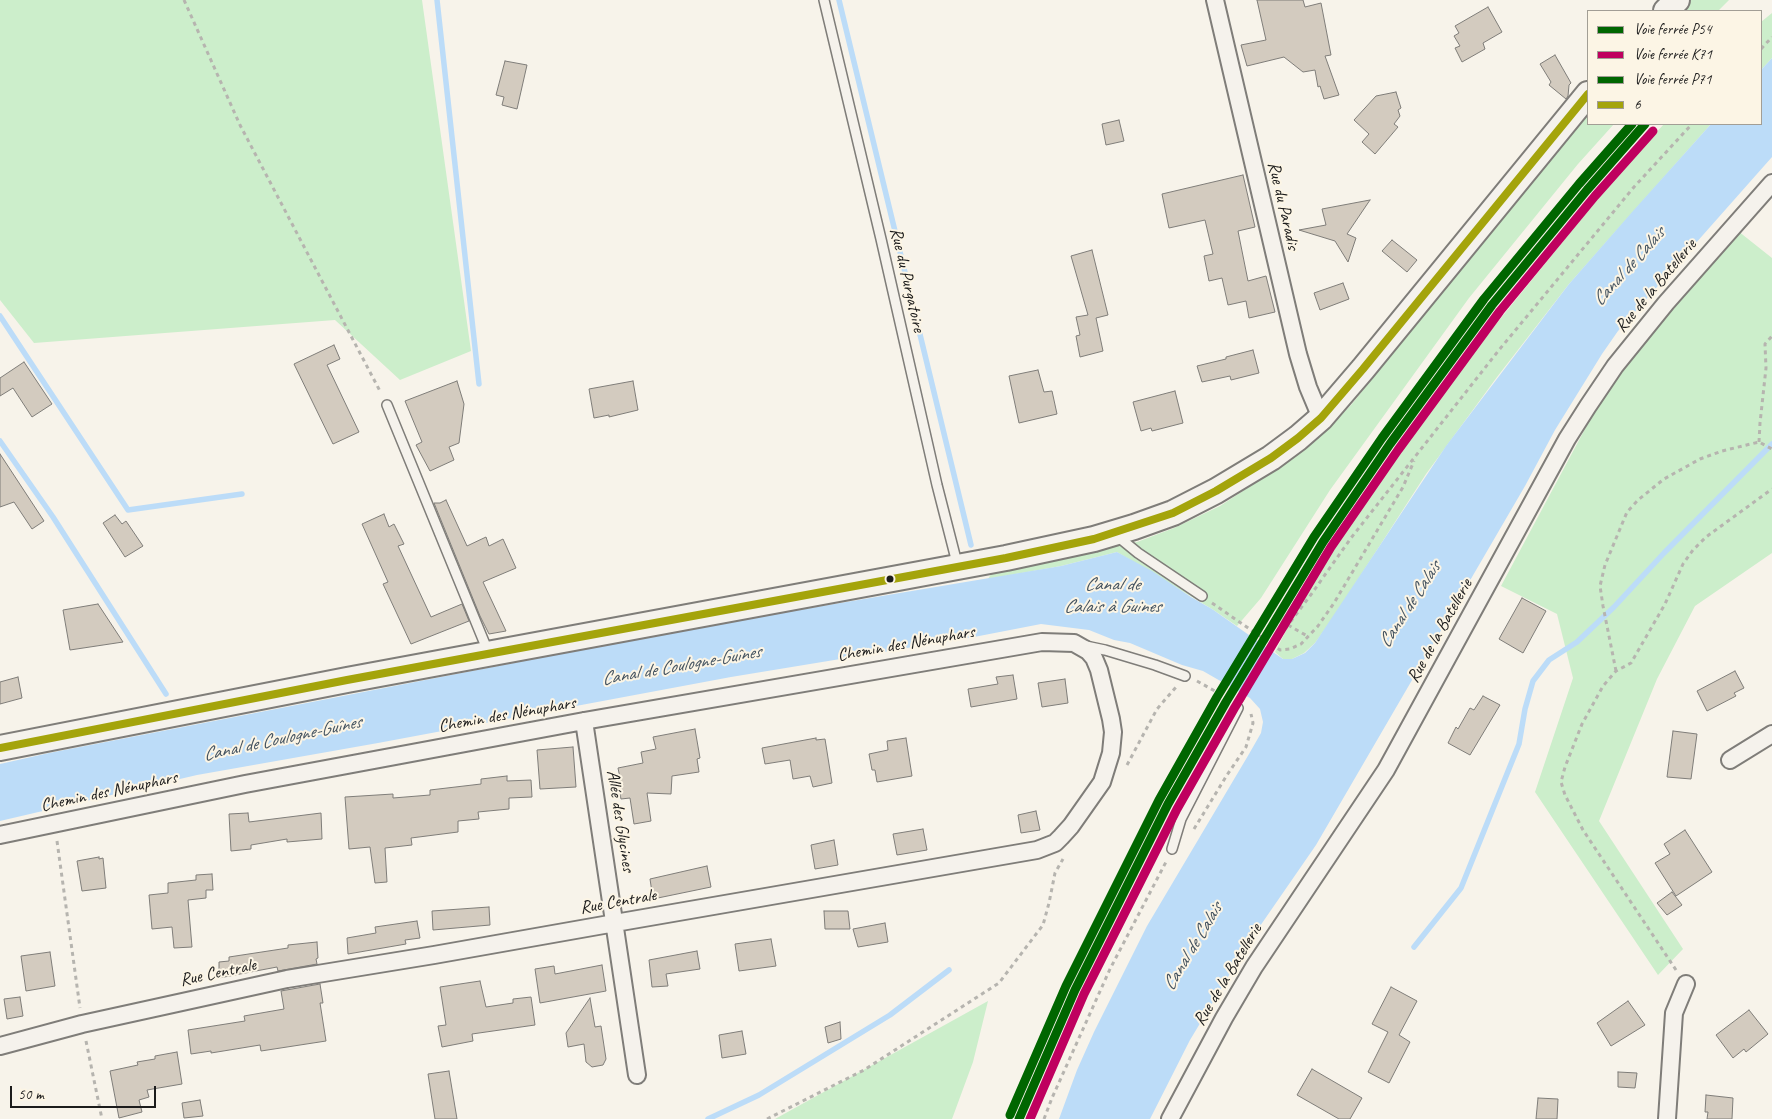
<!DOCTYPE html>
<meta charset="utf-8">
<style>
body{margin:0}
#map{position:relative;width:1772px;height:1119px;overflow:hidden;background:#f7f3ea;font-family:Caveat,sans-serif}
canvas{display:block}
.legend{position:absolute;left:1587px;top:10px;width:175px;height:115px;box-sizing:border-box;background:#fcf5e5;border:1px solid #a29e95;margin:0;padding:6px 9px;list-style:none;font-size:15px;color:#1c1c1c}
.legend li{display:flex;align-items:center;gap:10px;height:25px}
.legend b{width:25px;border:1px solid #a29e95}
.scale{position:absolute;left:10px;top:1086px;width:146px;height:22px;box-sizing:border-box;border:2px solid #1c1c1c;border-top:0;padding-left:6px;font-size:15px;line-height:18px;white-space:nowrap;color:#1c1c1c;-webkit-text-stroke:4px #fcf5e5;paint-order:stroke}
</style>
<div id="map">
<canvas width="1772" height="1119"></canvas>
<ul class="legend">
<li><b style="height:6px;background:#060"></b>Voie ferrée P54</li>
<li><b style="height:6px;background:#bf005f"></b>Voie ferrée K71</li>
<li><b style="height:6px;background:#060"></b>Voie ferrée P71</li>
<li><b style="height:6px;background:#a4a40b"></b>6</li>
</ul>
<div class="scale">50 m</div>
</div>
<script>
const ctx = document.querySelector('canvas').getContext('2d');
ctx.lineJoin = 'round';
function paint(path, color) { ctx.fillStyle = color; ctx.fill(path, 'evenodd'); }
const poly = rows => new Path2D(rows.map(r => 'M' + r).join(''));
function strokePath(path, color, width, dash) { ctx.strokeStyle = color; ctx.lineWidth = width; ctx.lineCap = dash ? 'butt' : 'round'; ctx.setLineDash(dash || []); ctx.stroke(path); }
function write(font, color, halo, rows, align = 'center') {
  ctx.font = font + ' Caveat,sans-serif'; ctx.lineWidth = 4; ctx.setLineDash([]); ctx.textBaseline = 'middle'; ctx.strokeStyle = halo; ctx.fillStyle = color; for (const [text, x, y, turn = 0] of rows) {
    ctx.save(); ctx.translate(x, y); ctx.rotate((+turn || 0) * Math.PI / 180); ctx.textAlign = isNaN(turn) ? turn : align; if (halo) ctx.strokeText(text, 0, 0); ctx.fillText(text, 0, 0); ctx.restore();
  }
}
const green = poly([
 [0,0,422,0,471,351,400,380,335,320,34,343,0,300],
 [1691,0,1729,0,1718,11,1680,11],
 [1772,13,1772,58,1761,70,1761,22],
 [1588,110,1588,124,1614,124,1578,164,1469,298,1330,490,1261,598,1237,626,1212,609,1117,552,1061,566,988,579,993,571,1112,546,1137,542,1174,528,1220,506,1302,452,1325,432,1351,405],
 [1664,124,1711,124,1569,284,1497,377,1426,474,1335,615,1315,643,1304,653,1292,659,1283,659,1275,652,1286,631,1279,622,1314,579,1347,524,1445,387,1617,175],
 [1738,231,1772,258,1772,553,1695,606,1657,679,1599,821,1683,949,1658,975,1535,792,1573,678,1557,614,1501,586,1593,414,1632,355],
 [988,1001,973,1062,952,1119,775,1119]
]);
const water = poly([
 [1772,58,1772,157,1618,331,1602,354,1555,430,1525,486,1316,845,1249,942,1190,1040,1150,1119,1059,1119,1077,1070,1094,1032,1147,926,1249,754,1261,733,1263,722,1260,709,1250,698,1203,671,1182,665,1130,643,1114,640,1089,630,1041,624,974,637,731,677,378,743,197,775,0,821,0,764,49,753,709,625,1061,566,1117,552,1152,571,1191,597,1212,609,1283,659,1292,659,1305,653,1315,643,1446,446,1569,284,1633,211,1711,124,1761,124,1761,70]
]);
const stream = poly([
 [437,0,479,384],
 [839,0,971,545],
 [0,316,128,510,242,494],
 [0,441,53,517,166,694],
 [1414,947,1461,888,1519,744,1525,709,1533,681,1549,660,1577,642,1614,607,1664,553,1772,444],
 [708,1119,759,1095,890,1015,949,970]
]);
const building = poly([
 [1257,0,1303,0,1305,7,1321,3,1331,55,1325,56,1339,95,1324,99,1320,86,1318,87,1315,70,1303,72,1284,57,1247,66,1241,45,1266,40,1257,0],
 [1488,7,1502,32,1483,43,1485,49,1462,62,1455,48,1460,46,1454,36,1459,33,1455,26,1488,7],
 [1555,55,1571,83,1569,85,1568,96,1566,99,1549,85,1551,82,1540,64,1555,55],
 [505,61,527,65,517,109,502,105,504,97,496,95,505,61],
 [1396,92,1401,108,1398,110,1400,116,1394,124,1398,127,1375,154,1362,142,1369,134,1354,120,1376,96,1396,92],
 [1119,120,1124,141,1106,145,1102,124,1119,120],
 [1243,175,1255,227,1238,231,1248,281,1266,276,1275,312,1249,318,1246,301,1228,305,1222,278,1209,281,1204,256,1213,254,1205,220,1169,228,1162,194,1243,175],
 [1370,200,1347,234,1356,238,1348,262,1335,241,1299,230,1326,225,1322,209,1370,200],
 [1392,240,1417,260,1407,272,1382,251,1392,240],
 [1092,250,1108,315,1096,318,1103,351,1080,357,1076,336,1080,335,1076,317,1088,315,1071,256,1092,250],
 [1343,283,1349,299,1320,310,1314,293,1343,283],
 [334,345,340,359,327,365,359,432,333,444,294,364,334,345],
 [1253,350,1259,373,1231,380,1230,376,1202,382,1197,366,1226,359,1226,357,1253,350],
 [24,362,52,404,32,417,13,388,0,396,0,378,24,362],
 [1038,370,1044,392,1052,391,1057,414,1019,423,1009,376,1038,370],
 [457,381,464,404,459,443,449,447,454,460,430,471,416,445,422,442,405,401,457,381],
 [633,381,638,410,609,417,609,415,594,418,589,389,633,381],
 [1175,391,1183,423,1152,431,1151,428,1141,431,1133,402,1175,391],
 [0,454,44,521,32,529,14,502,0,507,0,454],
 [446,500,467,546,486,537,489,546,503,539,516,568,483,582,506,631,489,634,480,616,434,503,440,503,446,500],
 [384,514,389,527,394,524,404,544,398,546,431,617,462,604,469,621,411,644,383,584,388,582,362,524,384,514],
 [115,515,122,524,126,521,143,546,125,557,103,523,115,515],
 [1522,598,1546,611,1523,653,1499,639,1522,598],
 [98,604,123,642,70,650,63,610,98,604],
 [1735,671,1744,688,1734,693,1736,696,1707,711,1697,691,1735,671],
 [1013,675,1017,699,971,707,968,689,998,684,996,677,1013,675],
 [18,677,22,698,0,704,0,682,18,677],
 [1065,679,1068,703,1042,707,1038,683,1065,679],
 [1483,696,1500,705,1470,755,1448,743,1456,727,1458,729,1470,708,1474,710,1483,696],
 [695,729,700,758,697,759,699,772,672,776,671,794,647,793,651,821,634,824,630,798,621,799,617,778,620,778,618,768,643,763,641,752,656,749,653,737,695,729],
 [1673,731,1697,734,1691,779,1667,777,1673,731],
 [816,738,816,740,825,739,832,783,813,787,810,776,793,779,790,760,765,764,762,748,816,738],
 [906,738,912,776,877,782,875,770,872,770,869,754,888,750,887,741,906,738],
 [573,747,576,787,540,789,537,750,573,747],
 [507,776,507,781,531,780,532,797,509,798,509,809,478,812,479,819,458,821,458,832,411,838,412,845,385,848,387,882,375,883,370,847,349,849,345,797,393,794,393,798,430,795,430,790,481,784,481,779,507,776],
 [1036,811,1040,830,1021,833,1018,815,1036,811],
 [248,813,249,822,321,813,322,839,287,842,287,839,251,845,251,849,231,851,229,814,248,813],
 [923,829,927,850,897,855,893,834,923,829],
 [1685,830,1712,872,1676,896,1655,863,1670,854,1664,844,1685,830],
 [834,840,838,865,815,869,811,845,834,840],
 [99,857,99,859,103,858,106,888,82,891,77,861,99,857],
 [707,866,711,887,653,899,650,879,707,866],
 [212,874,213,890,206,890,206,898,188,900,192,947,174,948,172,927,152,929,149,895,168,893,168,883,196,880,196,875,212,874],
 [1672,892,1682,905,1667,915,1657,903,1672,892],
 [489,907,490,925,433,930,432,911,489,907],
 [824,911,848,911,850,929,825,929,824,911],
 [417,921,420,938,405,940,406,944,348,954,347,938,376,933,375,927,417,921],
 [885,923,888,942,858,947,853,929,885,923],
 [771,939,776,966,739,971,735,944,771,939],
 [317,942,318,958,316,959,317,964,278,971,277,967,219,978,219,962,229,961,229,957,288,948,288,945,317,942],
 [697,951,700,969,666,974,668,986,652,987,649,960,697,951],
 [50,952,55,986,26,991,21,956,50,952],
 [602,965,606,991,540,1003,535,969,554,966,555,974,602,965],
 [480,981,486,1007,513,1003,513,999,531,997,535,1025,472,1034,473,1041,442,1047,438,1026,446,1025,440,987,480,981],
 [320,984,323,1003,320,1003,326,1041,261,1051,260,1045,211,1053,211,1051,191,1054,188,1030,245,1021,244,1016,284,1009,281,991,320,984],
 [1391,987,1417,1001,1399,1035,1410,1042,1389,1083,1368,1072,1388,1032,1372,1024,1391,987],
 [20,997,23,1016,7,1019,4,999,20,997],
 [590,998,595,1027,601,1026,606,1059,603,1065,592,1067,586,1062,584,1044,568,1047,566,1033,590,998],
 [1628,1001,1645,1025,1611,1046,1597,1023,1628,1001],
 [1749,1010,1768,1034,1746,1052,1744,1049,1733,1058,1716,1035,1749,1010],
 [840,1022,841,1039,828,1043,825,1027,840,1022],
 [742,1031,746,1054,722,1058,719,1035,742,1031],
 [177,1052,182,1084,147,1090,149,1097,139,1100,142,1112,119,1118,110,1071,138,1065,137,1062,155,1059,155,1056,177,1052],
 [1312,1069,1362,1098,1350,1119,1339,1119,1297,1095,1312,1069],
 [449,1071,457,1119,435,1119,428,1074,449,1071],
 [1618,1072,1637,1073,1635,1088,1618,1087,1618,1072],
 [1706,1095,1733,1098,1732,1119,1707,1119,1708,1112,1705,1112,1706,1095],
 [1538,1098,1558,1099,1557,1119,1536,1119,1538,1098],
 [200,1100,203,1116,184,1118,182,1103,200,1100]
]);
const path = poly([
 [184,0,240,125,381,393],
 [1761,49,1772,37],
 [1759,442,1760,423,1766,368,1765,344,1772,336],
 [1212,603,1280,650,1290,649,1301,644,1318,626,1334,603,1403,487,1414,461],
 [1288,625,1309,637],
 [1276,641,1310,596,1351,538,1499,350,1634,187,1692,124],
 [1616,671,1603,606,1600,586,1605,565,1627,512,1638,500,1664,479,1700,459,1722,451,1759,442,1772,449],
 [1197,681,1229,699],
 [1127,765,1157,709,1177,686],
 [1194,829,1227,775,1246,747,1253,723,1251,714],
 [57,841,80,1008],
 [1676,970,1583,830,1565,795,1561,782,1565,767,1582,724,1603,686,1616,671,1631,663,1665,604,1683,564,1693,550,1706,537,1772,489],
 [86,1041,102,1119],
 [767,1119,864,1070,999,983,1043,925,1049,903,1055,873,1063,859],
 [1044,1119,1052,1098,1110,969,1167,860]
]);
const service = poly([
 [824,0,881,239,937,485,958,567],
 [387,405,489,654],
 [1116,535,1138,553,1202,596],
 [1086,646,1105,650,1155,665,1185,676],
 [1172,849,1181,819,1238,708]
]);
const minor = poly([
 [1215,0,1298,354,1308,387,1321,418],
 [584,721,637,1075],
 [1730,760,1772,734],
 [0,835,245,784,584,721,1042,642,1074,643,1088,651,1094,658,1099,670,1111,719,1113,732,1111,753,1102,782,1071,826,1061,837,1055,843,1037,850,615,923,434,955,287,979,82,1024,0,1046],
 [1170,1119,1224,1018,1254,967,1386,770,1567,439,1588,406,1615,366,1666,303,1772,183],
 [1667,1119,1674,1013,1686,984]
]);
const secondary = poly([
 [1666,11,1677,0],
 [0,748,347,680,1006,558,1094,539,1134,527,1173,513,1216,491,1271,458,1298,438,1321,418,1363,369,1588,94]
]);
const pathBridge = poly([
 [1238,708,1276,641]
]);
const bus1 = poly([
 [0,748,347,680,1006,558,1094,539,1173,513,1216,491,1271,458,1298,438,1321,418,1363,369,1588,94]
]);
const rail1 = poly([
 [1019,1119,1075,990,1168,804,1226,702,1323,542,1390,444,1492,305,1587,190,1645,124]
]);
const rail2 = poly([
 [1030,1119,1084,994,1177,809,1235,707,1331,547,1398,450,1500,311,1595,196,1653,131]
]);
const rail3 = poly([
 [1010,1115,1066,986,1159,800,1217,697,1314,537,1382,438,1484,299,1579,184,1632,124]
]);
const markers = [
 [890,579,4.5,"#1c1c1c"]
];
const streetNames = [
 ["Rue du Paradis",1283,206,77],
 ["Rue du Purgatoire",907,280,77],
 ["Rue de la Batellerie",1656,286,-50],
 ["Rue de la Batellerie",1440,631,-61],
 ["Chemin des Nénuphars",906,644,-10],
 ["Chemin des Nénuphars",507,715,-10],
 ["Chemin des Nénuphars",109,792,-12],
 ["Allée des Glycines",620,821,81],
 ["Rue Centrale",618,902,-10],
 ["Rue Centrale",218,973,-12],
 ["Rue de la Batellerie",1228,975,-59]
];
const waterNames = [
 ["Canal de Calais",1629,267,-48],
 ["Canal de",1112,585],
 ["Calais à Guines",1112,607],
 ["Canal de Calais",1410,605,-57],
 ["Canal de Coulogne-Guînes",681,666,-10],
 ["Canal de Coulogne-Guînes",282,739,-12],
 ["Canal de Calais",1193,947,-59]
];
paint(green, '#cceecb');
paint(water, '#bcdcf8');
strokePath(stream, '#bcdcf8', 5.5);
paint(building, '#d3cbbf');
strokePath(building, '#7f7d79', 1);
strokePath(service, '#7f7d79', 12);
strokePath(minor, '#7f7d79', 20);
strokePath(secondary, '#7f7d79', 28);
strokePath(path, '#b6b4af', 3, [4, 4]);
strokePath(service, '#f5f2ec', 9);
strokePath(minor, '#f5f2ec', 16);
strokePath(secondary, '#f5f2ec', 24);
strokePath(pathBridge, '#b6b4af', 3, [4, 4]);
strokePath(bus1, '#a4a40b', 8);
strokePath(rail1, '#060', 9);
strokePath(rail2, '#bf005f', 9);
strokePath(rail3, '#060', 9);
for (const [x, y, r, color] of markers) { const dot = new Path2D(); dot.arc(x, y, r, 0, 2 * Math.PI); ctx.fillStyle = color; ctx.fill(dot); strokePath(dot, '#fcf5e5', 2); }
write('18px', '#1c1c1c', '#fcf5e5', streetNames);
write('italic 19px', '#445360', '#fcf5e5', waterNames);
</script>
